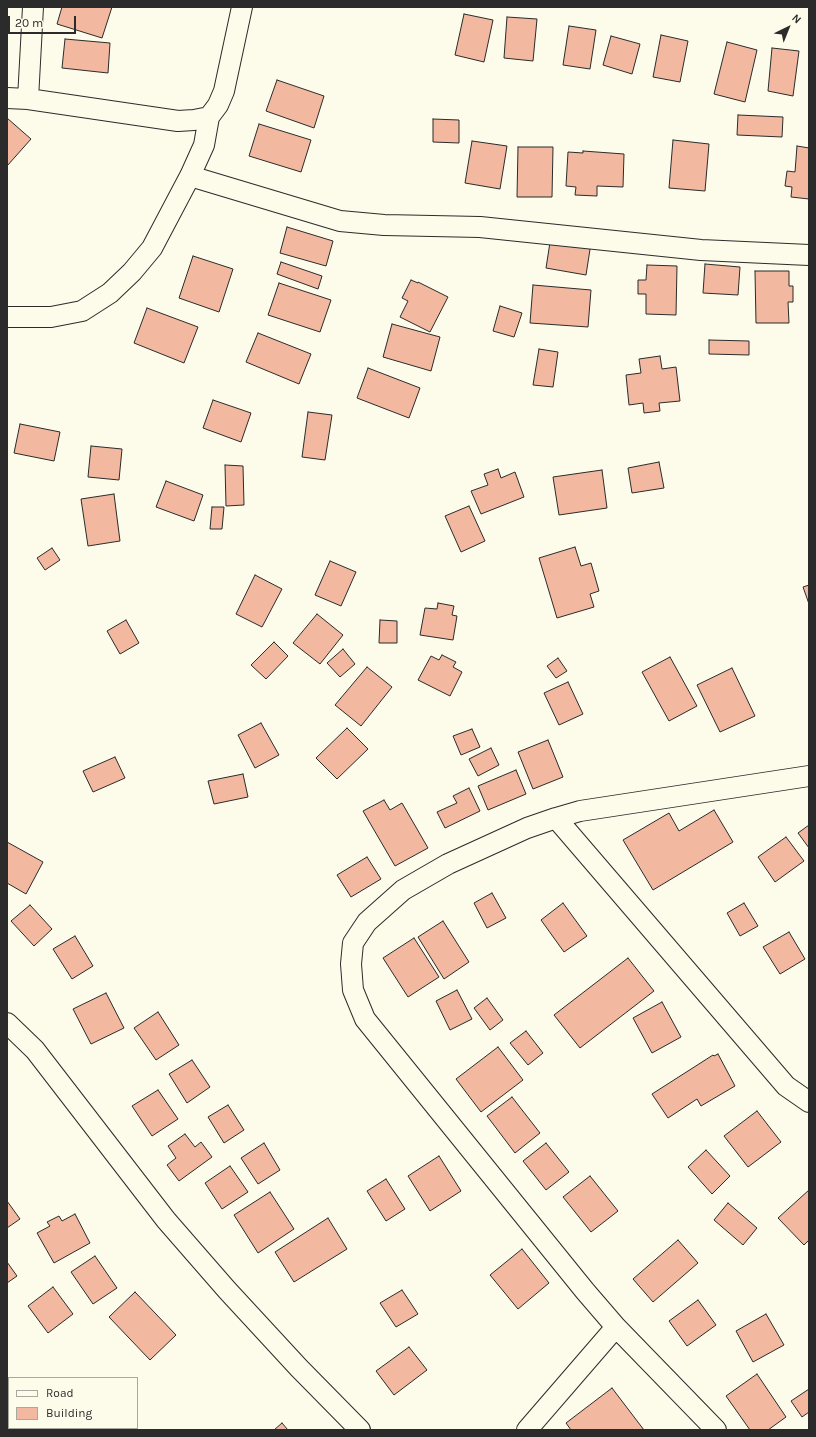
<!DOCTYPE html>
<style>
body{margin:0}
#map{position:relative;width:816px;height:1437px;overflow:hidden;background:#fdfbea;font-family:Karla,sans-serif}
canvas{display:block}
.frame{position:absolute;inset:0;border:8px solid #2b2b2b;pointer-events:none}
.legend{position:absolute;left:8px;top:1377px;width:130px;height:52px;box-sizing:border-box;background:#fdfbea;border:1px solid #a9a89e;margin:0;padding:5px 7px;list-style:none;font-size:12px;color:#2b2b2b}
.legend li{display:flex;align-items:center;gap:8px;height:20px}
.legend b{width:20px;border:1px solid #a9a89e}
.north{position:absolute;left:768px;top:8px;width:40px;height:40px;-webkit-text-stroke:3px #fdfbea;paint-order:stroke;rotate:43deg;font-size:11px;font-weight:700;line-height:16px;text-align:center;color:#2b2b2b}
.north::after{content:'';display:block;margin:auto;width:14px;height:18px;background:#2b2b2b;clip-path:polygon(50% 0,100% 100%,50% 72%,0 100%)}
.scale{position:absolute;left:8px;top:16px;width:68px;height:18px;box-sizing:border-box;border:2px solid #2b2b2b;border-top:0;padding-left:5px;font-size:12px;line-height:14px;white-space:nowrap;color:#2b2b2b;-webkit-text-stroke:3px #fdfbea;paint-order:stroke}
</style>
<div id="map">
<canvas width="816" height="1437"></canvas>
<div class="frame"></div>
<ul class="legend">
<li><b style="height:5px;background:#fdfbea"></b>Road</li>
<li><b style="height:11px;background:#f2b8a0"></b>Building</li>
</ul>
<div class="north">N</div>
<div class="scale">20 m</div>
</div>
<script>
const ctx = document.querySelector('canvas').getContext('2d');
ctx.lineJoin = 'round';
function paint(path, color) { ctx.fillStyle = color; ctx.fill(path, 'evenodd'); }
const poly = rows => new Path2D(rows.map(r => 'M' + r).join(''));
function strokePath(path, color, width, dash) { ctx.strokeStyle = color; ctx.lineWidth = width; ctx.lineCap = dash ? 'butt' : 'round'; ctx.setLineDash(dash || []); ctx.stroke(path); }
const building = poly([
 [62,7,112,7,102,38,57,24,62,7],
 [464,14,493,20,484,62,455,55,464,14],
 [507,17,537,19,533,61,504,58,507,17],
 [569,26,596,30,590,69,563,65,569,26],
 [661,35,688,41,680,82,653,77,661,35],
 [611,36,640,44,632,74,603,65,611,36],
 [65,39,110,43,108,73,62,68,65,39],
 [727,42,757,50,745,102,714,94,727,42],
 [772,48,799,51,793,96,768,91,772,48],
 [277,80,324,96,314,128,266,111,277,80],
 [738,115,783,117,782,137,737,135,738,115],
 [7,118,31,139,7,166,7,118],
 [433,119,459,120,459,143,433,142,433,119],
 [259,124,311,140,301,172,249,156,259,124],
 [673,140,709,144,705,191,669,188,673,140],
 [472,141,507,146,500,189,465,183,472,141],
 [797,146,809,148,809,199,791,197,792,187,785,186,787,171,795,172,797,146],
 [518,147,553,147,552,197,517,197,518,147],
 [583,151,624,154,623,187,597,186,597,196,575,195,576,187,566,186,568,152,583,153,583,151],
 [287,227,333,241,326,266,280,253,287,227],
 [551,236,591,243,586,275,546,268,551,236],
 [193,256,233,269,219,312,179,298,193,256],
 [281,262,322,276,318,289,277,274,281,262],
 [705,264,740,267,738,295,703,293,705,264],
 [647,265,677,266,676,315,646,314,646,294,638,294,638,280,646,280,647,265],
 [755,271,789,271,789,286,793,286,793,302,788,302,789,323,756,323,755,271],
 [411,280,418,283,418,282,448,297,430,332,400,317,408,301,402,298,411,280],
 [279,283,331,300,320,332,268,315,279,283],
 [533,285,591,290,588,327,530,323,533,285],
 [500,306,522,313,514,337,493,331,500,306],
 [147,308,198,327,184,363,134,343,147,308],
 [392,324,440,337,431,371,383,357,392,324],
 [258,333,311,354,299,384,246,362,258,333],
 [709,340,749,341,749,355,709,354,709,340],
 [539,349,558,352,553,387,533,385,539,349],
 [660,356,662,369,676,367,680,401,659,403,660,411,644,413,643,403,629,405,626,375,641,373,639,359,660,356],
 [368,368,420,388,409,418,357,398,368,368],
 [213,400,251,413,241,442,203,428,213,400],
 [308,412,332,415,325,460,302,457,308,412],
 [20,424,60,432,54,461,14,453,20,424],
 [91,446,122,449,119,480,88,477,91,446],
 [659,462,664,488,632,493,628,468,659,462],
 [225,465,243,466,244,505,226,506,225,465],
 [498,469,501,478,515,472,524,497,481,514,471,491,488,485,484,474,498,469],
 [602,470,607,508,559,515,553,477,602,470],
 [166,481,203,495,194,521,156,507,166,481],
 [114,494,120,541,88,546,81,499,114,494],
 [469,506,485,541,461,552,445,516,469,506],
 [212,507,224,507,222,529,210,529,212,507],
 [575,547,581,566,591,563,599,591,590,594,594,607,557,618,539,558,575,547],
 [52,548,60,560,45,570,37,558,52,548],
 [330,561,356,572,341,606,315,595,330,561],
 [255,575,282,589,262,627,236,614,255,575],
 [809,585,809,604,803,587,809,585],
 [438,603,454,606,452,615,457,616,453,640,420,635,425,608,437,609,438,603],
 [317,614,343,635,320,664,293,643,317,614],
 [126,620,139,643,120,654,107,631,126,620],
 [380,620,397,621,397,643,379,643,380,620],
 [274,642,288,656,266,679,251,665,274,642],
 [343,649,355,664,340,677,327,663,343,649],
 [442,655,456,662,453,667,462,672,450,696,418,680,431,656,439,660,442,655],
 [670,657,697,706,669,721,642,672,670,657],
 [558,658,567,671,556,678,547,666,558,658],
 [367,667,392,687,361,726,335,705,367,667],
 [732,668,755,716,720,732,697,685,732,668],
 [568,682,583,714,559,725,544,693,568,682],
 [261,723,279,755,255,768,238,735,261,723],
 [347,728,368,749,337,779,316,758,347,728],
 [472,729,480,747,461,755,453,736,472,729],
 [548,740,563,777,533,789,518,752,548,740],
 [491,748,499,765,478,776,469,759,491,748],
 [115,757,125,778,93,792,83,771,115,757],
 [516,770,526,794,488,810,478,786,516,770],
 [243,774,248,797,214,804,208,781,243,774],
 [469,788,480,811,445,828,437,812,457,803,453,796,469,788],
 [384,800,390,810,402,803,428,848,395,866,363,811,384,800],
 [714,810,733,842,653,890,623,840,669,813,679,831,714,810],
 [809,825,809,848,798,833,809,825],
 [786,837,804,861,775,882,758,857,786,837],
 [7,842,43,862,26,894,7,883,7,842],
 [367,857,381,879,351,897,337,875,367,857],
 [492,893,506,918,487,928,474,903,492,893],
 [563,903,587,936,564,952,541,920,563,903],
 [744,903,758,926,740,936,727,913,744,903],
 [30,905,52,929,34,946,11,921,30,905],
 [443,921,469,962,444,979,418,937,443,921],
 [789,932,805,959,780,974,763,947,789,932],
 [75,936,93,966,72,979,53,949,75,936],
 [414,938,439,977,408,997,383,958,414,938],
 [628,958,654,991,580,1048,554,1015,628,958],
 [457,990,472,1019,450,1030,436,1001,457,990],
 [106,993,124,1028,91,1044,73,1009,106,993],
 [487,998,503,1020,490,1030,474,1008,487,998],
 [662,1002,681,1037,652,1053,633,1018,662,1002],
 [158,1012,179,1045,156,1060,134,1028,158,1012],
 [526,1031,543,1053,528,1065,510,1043,526,1031],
 [498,1047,523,1080,481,1112,456,1079,498,1047],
 [718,1054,735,1086,701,1106,697,1099,668,1118,652,1094,713,1055,714,1056,718,1054],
 [192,1060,210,1087,187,1103,169,1074,192,1060],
 [158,1090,178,1119,152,1136,132,1106,158,1090],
 [512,1097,540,1133,515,1153,487,1116,512,1097],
 [228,1105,244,1130,224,1143,208,1117,228,1105],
 [757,1111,781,1142,748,1167,724,1136,757,1111],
 [185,1134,195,1147,201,1142,212,1157,179,1181,167,1165,176,1158,168,1146,185,1134],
 [264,1143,280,1170,258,1184,241,1158,264,1143],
 [546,1143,569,1172,546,1190,523,1161,546,1143],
 [706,1150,730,1176,712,1194,688,1167,706,1150],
 [439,1156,461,1191,430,1211,408,1176,439,1156],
 [230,1166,248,1192,222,1209,205,1183,230,1166],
 [590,1176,618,1211,591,1232,563,1197,590,1176],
 [386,1179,405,1209,386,1221,367,1191,386,1179],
 [809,1190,809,1240,804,1245,778,1218,809,1190],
 [270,1192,294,1229,258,1253,234,1215,270,1192],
 [7,1201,20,1219,7,1228,7,1201],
 [728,1203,757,1228,743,1245,714,1220,728,1203],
 [75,1214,90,1243,54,1263,37,1233,50,1226,47,1222,59,1216,62,1221,75,1214],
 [328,1218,347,1249,294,1282,275,1252,328,1218],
 [678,1240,698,1263,653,1302,633,1279,678,1240],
 [522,1249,549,1283,518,1309,490,1275,522,1249],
 [95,1256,117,1288,93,1304,71,1272,95,1256],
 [7,1262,17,1276,7,1283,7,1262],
 [53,1287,73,1314,48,1333,28,1306,53,1287],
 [402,1290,418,1314,396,1327,380,1303,402,1290],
 [135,1292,176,1335,150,1360,109,1317,135,1292],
 [698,1300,716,1325,687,1346,669,1321,698,1300],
 [766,1314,784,1345,753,1362,736,1331,766,1314],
 [409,1347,427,1370,394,1395,376,1371,409,1347],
 [757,1374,786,1417,768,1430,750,1430,726,1396,757,1374],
 [612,1388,644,1430,571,1430,566,1423,612,1388],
 [809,1389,809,1412,802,1417,791,1401,809,1389],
 [282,1423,288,1430,274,1430,282,1423]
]);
const street = poly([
 [7,98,28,99,178,121,194,120,209,117],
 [28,99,33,7],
 [190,176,340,221,384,225,480,227,701,250,809,255],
 [7,317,51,317,82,311,110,293,132,272,152,248,190,176,204,145,209,117,218,105,224,91,242,7],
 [556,818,786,1086,809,1102],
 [7,1023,35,1050,166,1220,227,1290,299,1368,360,1430],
 [527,1430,616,1327],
 [716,1430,616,1327,585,1291,365,1019,353,990,351,964,353,943,367,922,403,890,448,864,527,828,556,818,580,811,809,776]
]);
paint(building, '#f2b8a0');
strokePath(building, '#2b2b2b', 1);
strokePath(street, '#2b2b2b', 22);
strokePath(street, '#fdfbea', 20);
</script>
